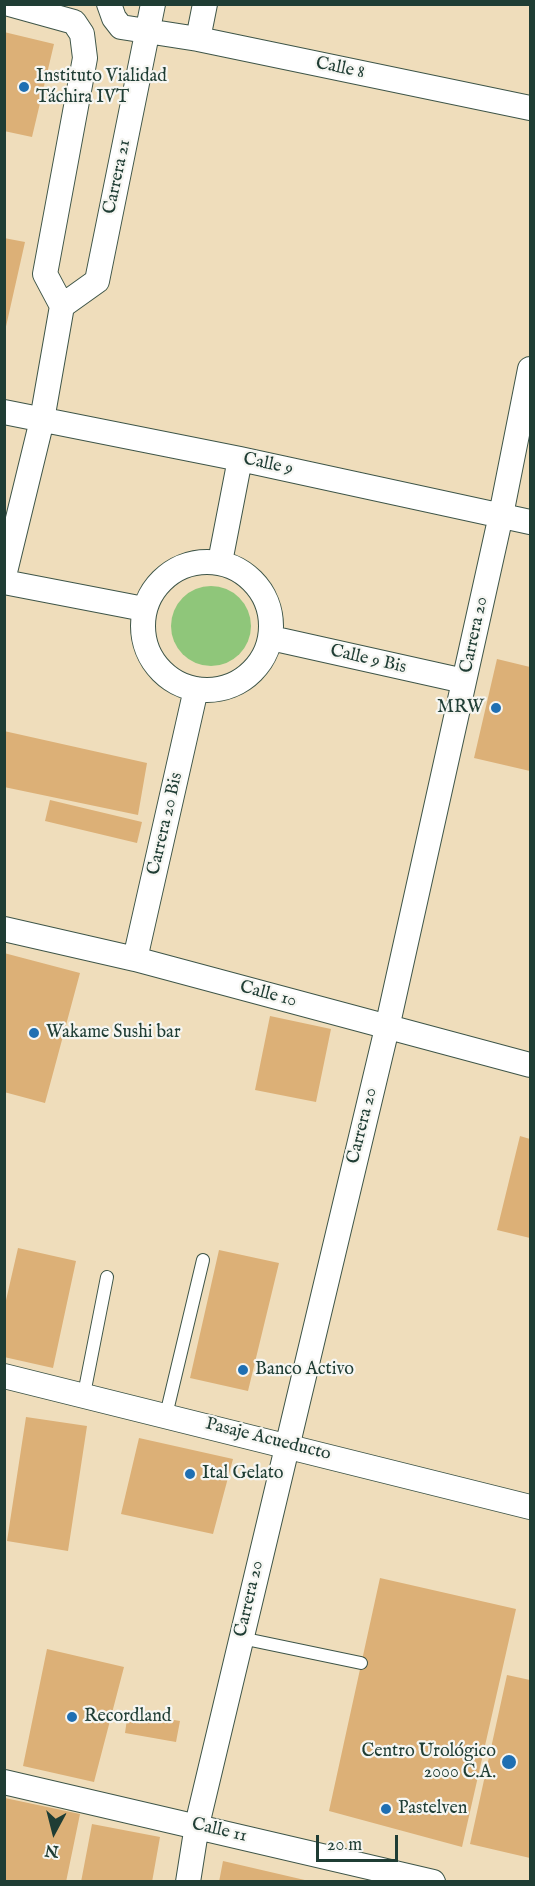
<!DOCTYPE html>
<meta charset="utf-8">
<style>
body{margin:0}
#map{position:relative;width:535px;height:1886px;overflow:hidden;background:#efddbb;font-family:"IM FELL English",serif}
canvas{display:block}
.frame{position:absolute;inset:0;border:6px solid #1f3d34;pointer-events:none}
.north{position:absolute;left:24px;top:1802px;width:60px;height:60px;-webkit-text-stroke:4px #f6f6f2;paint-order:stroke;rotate:187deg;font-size:16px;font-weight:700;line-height:24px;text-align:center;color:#1f3d34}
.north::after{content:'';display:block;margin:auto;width:21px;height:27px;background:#1f3d34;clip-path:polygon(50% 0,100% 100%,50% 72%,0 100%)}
.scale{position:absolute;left:316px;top:1835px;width:82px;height:27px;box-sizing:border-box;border:3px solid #1f3d34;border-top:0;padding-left:8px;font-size:18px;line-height:21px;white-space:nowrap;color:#1f3d34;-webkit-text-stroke:4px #f6f6f2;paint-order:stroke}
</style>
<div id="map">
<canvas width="535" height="1886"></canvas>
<div class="frame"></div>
<div class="north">N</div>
<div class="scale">20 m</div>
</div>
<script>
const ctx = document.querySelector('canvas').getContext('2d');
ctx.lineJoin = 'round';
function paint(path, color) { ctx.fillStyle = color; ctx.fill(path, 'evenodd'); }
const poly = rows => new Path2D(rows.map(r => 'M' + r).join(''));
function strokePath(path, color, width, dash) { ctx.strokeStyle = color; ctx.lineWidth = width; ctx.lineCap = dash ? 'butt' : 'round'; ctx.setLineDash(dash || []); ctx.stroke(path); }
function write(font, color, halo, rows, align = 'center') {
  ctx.font = font + ' "IM FELL English",serif'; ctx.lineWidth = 4.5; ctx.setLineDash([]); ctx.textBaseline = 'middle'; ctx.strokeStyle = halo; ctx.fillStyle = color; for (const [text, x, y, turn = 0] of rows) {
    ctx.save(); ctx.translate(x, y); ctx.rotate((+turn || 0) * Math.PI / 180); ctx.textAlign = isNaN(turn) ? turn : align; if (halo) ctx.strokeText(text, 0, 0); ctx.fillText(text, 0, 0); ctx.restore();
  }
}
const green = poly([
 '171 626a40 40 0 1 1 80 0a40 40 0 1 1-80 0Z'
]);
const building = poly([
 [4,32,54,44,32,137,4,131],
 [4,238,25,242,5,331,4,331],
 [497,659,530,667,530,771,474,758],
 [4,731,147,763,138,815,4,787],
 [50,800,142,822,137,843,45,821],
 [4,953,80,973,45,1103,4,1092],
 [270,1016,331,1029,316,1102,255,1090],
 [520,1136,530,1139,530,1238,497,1230],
 [18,1248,76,1261,53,1368,4,1357,4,1309],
 [219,1250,279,1263,248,1391,190,1378],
 [26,1417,87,1426,68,1551,7,1541],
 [139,1438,233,1459,213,1534,121,1514],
 [380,1578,516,1609,462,1847,329,1811],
 [47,1649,124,1667,94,1782,23,1766],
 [507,1675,530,1680,530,1858,470,1844],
 [128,1712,180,1721,176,1742,125,1733],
 [5,1798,80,1814,66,1882,5,1882],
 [92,1824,160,1837,152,1882,81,1882],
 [223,1861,309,1881,309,1882,219,1882]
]);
const service = poly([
 [84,1394,107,1277],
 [166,1415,203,1260],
 [241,1638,361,1663]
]);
const minor = poly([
 [9,4,74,22,82,34,85,58,45,274,62,306],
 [109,4,114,18,121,27,198,39,530,108],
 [198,39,205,4],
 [4,412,240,459,530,522],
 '143 626a64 64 0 1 1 128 0a64 64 0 1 1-128 0Z',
 [220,562,240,459],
 [4,576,42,420,62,306,97,281,153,4],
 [4,582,144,609],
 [271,638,464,681],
 [4,929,135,959,530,1065],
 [135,959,196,689],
 [4,1376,530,1507],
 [4,1782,433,1882],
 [188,1882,197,1825,387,1028,501,515,530,369]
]);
const markers = [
 [24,87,6,"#1f6fb2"],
 [496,708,6,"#1f6fb2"],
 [34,1033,6,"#1f6fb2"],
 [243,1370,6,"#1f6fb2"],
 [190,1474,6,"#1f6fb2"],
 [72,1717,6,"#1f6fb2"],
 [509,1762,8,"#1f6fb2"],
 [386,1809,6,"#1f6fb2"]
];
const streetNames = [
 ["Calle 8",340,69,12],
 ["Carrera 21",118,177,-78],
 ["Calle 9",268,465,12],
 ["Carrera 20",475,635,-78],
 ["Calle 9 Bis",368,660,13],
 ["Carrera 20 Bis",166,824,-77],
 ["Calle 10",268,995,15],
 ["Carrera 20",363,1126,-76],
 ["Pasaje Acueducto",268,1440,14],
 ["Carrera 20",250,1599,-77],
 ["Calle 11",219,1831,13]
];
const poiNames = [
 ["Instituto Vialidad",36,77],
 ["Táchira IVT",36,98],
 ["MRW",484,708,"right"],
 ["Wakame Sushi bar",46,1033],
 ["Banco Activo",255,1370],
 ["Ital Gelato",202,1474],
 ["Recordland",84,1717],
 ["Centro Urológico",496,1752,"right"],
 ["2000 C.A.",496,1773,"right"],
 ["Pastelven",398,1809]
];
paint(green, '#8fc67a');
paint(building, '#dcb077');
strokePath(service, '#3e5548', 14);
strokePath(minor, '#3e5548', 26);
strokePath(service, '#fff', 12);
strokePath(minor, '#fff', 24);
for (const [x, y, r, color] of markers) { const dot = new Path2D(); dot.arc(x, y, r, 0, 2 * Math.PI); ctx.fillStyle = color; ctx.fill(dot); strokePath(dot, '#f6f6f2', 2); }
write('18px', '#1f3d34', '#f6f6f2', streetNames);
write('18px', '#1f3d34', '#f6f6f2', poiNames, 'left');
</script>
